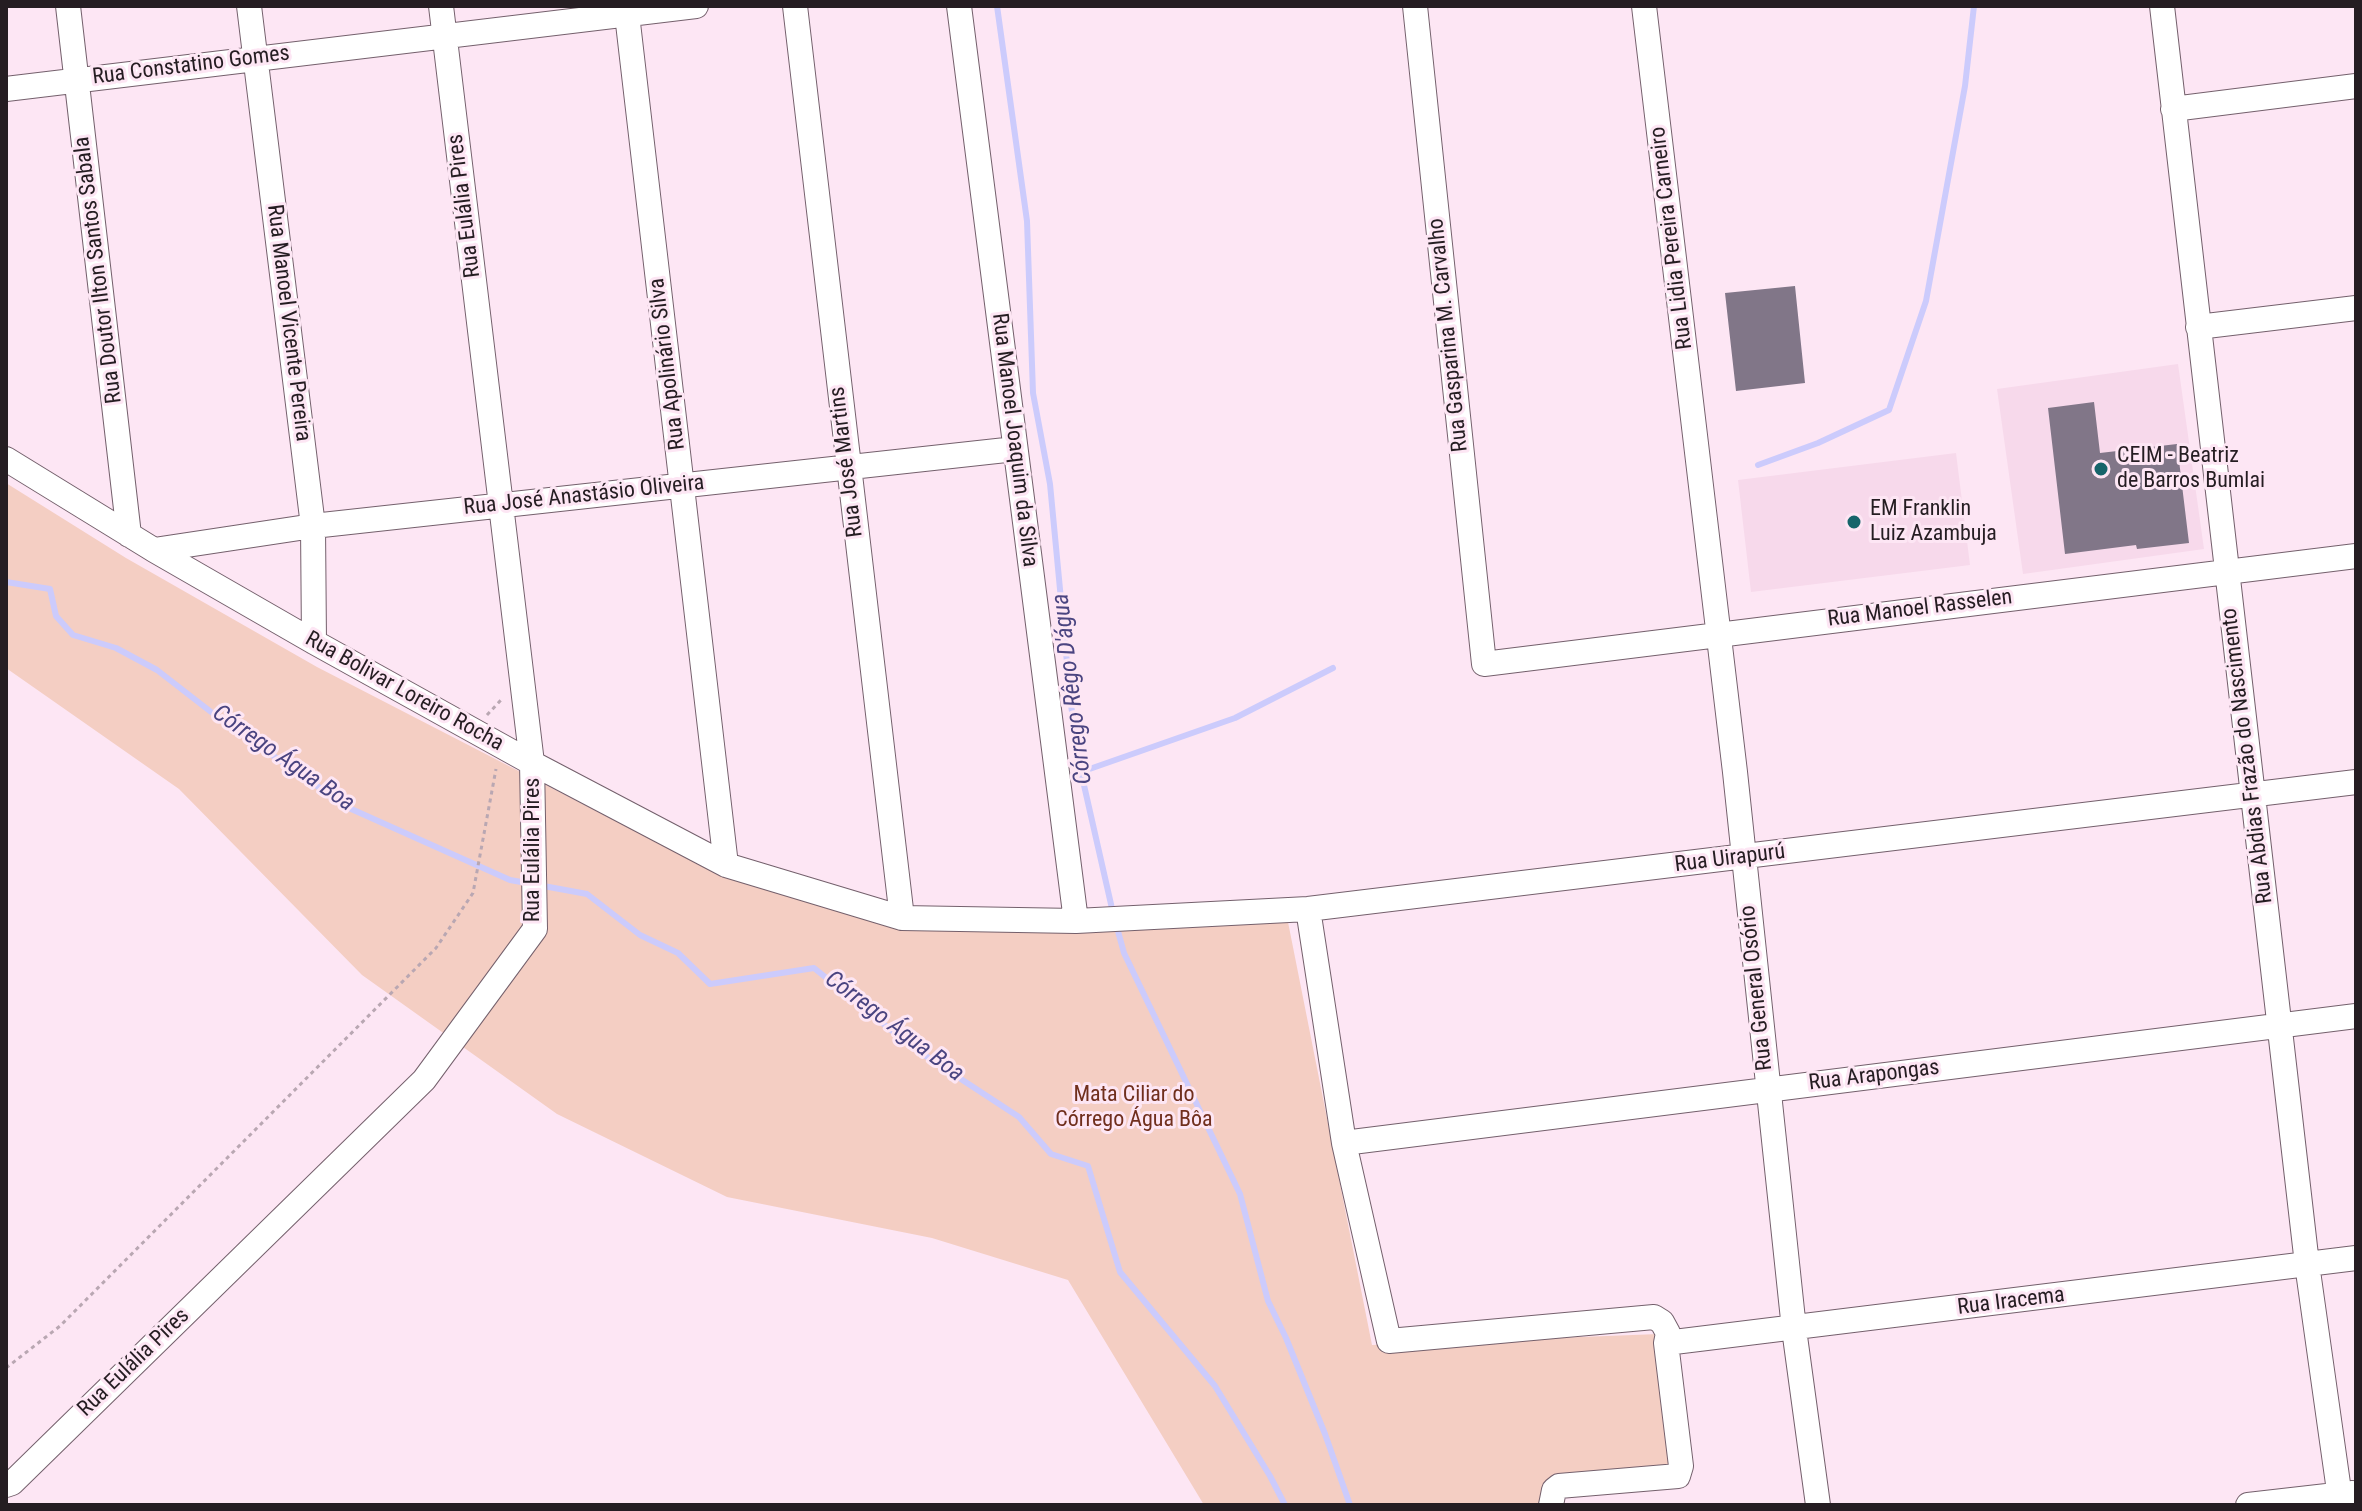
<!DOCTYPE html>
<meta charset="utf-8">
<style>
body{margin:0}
#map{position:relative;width:2362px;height:1511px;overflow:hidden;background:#fde6f4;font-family:"Roboto Condensed",sans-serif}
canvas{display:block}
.frame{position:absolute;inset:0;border:8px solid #251d22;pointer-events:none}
</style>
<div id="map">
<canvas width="2362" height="1511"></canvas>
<div class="frame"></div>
</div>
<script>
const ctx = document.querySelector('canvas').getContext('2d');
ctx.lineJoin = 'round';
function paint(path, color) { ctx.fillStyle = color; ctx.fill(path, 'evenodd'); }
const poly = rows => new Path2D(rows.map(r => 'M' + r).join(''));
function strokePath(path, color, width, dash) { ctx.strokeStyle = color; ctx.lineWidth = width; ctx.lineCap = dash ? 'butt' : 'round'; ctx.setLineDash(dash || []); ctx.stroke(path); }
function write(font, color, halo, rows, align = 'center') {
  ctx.font = font + ' "Roboto Condensed",sans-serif'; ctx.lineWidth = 6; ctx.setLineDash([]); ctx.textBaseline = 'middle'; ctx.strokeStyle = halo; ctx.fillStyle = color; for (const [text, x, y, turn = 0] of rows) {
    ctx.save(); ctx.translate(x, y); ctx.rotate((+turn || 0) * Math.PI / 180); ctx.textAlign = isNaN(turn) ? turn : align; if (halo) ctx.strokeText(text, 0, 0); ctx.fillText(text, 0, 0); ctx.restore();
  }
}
const built = poly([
 [2178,364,2204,549,2023,574,1997,389],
 [1956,453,1970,565,1751,592,1738,480]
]);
const green = poly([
 [6,483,126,558,317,667,726,878,904,927,1288,922,1372,1345,1659,1334,1671,1475,1551,1491,1551,1505,1204,1505,1068,1280,932,1238,727,1197,557,1114,362,975,179,789,6,668]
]);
const stream = poly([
 [997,6,1027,221,1033,393,1050,484,1071,705,1081,772,1113,913],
 [1758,465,1818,443,1889,410,1926,301,1965,86,1974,6],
 [6,582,50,589,56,616,73,635,116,648,157,670,224,722,349,808,510,880,527,883],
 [1081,772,1235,718,1333,668],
 [538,885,587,894,640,935,678,953,710,984,814,968,912,1047,1019,1117,1051,1154,1088,1166,1120,1272,1215,1386,1270,1476,1285,1505],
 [1116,924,1124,953,1240,1194,1268,1301,1286,1338,1325,1434,1350,1505]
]);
const building = poly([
 [1795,286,1805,383,1736,391,1725,293],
 [2094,402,2100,453,2177,444,2189,543,2137,549,2136,545,2065,554,2048,408]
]);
const path = poly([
 [487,715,501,700],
 [6,1368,60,1326,436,948,473,893,496,769]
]);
const street = poly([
 [68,6,129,535],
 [249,6,313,526,314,642],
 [626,6,726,865],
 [795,6,902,918],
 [959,6,1076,921],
 [1415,6,1484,664,2356,556],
 [1644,6,1735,772,1794,1329,1818,1505],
 [2162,6,2307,1264,2341,1505],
 [6,89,696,6],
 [2173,109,2356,86],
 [2198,327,2356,308],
 [6,459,154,550,314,642,532,763,726,865,902,918,1076,921,1308,909,2356,782],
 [154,550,313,526,1015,449],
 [1308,909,1344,1143,1389,1341,1654,1317,1662,1322,1668,1333,1666,1343,1681,1466,1678,1476,1559,1486,1554,1490,1551,1505],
 [1344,1143,2356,1016],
 [1666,1343,2356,1258],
 [6,1485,12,1483,424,1080,535,929,532,763,441,6],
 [2248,1505,2353,1493]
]);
const markers = [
 [2101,469,8,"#16646a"],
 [1854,522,8,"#16646a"]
];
const streetNames = [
 ["Rua Constatino Gomes",191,66,-7],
 ["Rua Eulália Pires",465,206,-97],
 ["Rua Lidia Pereira Carneiro",1672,238,-97],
 ["Rua Doutor Ilton Santos Sabala",99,270,-97],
 ["Rua Manoel Vicente Pereira",288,323,83],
 ["Rua Gasparina M. Carvalho",1449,335,-96],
 ["Rua Apolinário Silva",668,364,-97],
 ["Rua Manoel Joaquim da Silva",1014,440,83],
 ["Rua José Martins",847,462,-97],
 ["Rua José Anastásio Oliveira",584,496,-6],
 ["Rua Manoel Rasselen",1920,609,-7],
 ["Rua Bolivar Loreiro Rocha",404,692,29],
 ["Rua Abdias Frazão do Nascimento",2248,756,-97],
 ["Rua Eulália Pires",533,850,-90],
 ["Rua Uirapurú",1730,859,-7],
 ["Rua General Osório",1757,988,-96],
 ["Rua Arapongas",1874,1076,-7],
 ["Rua Iracema",2011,1302,-7],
 ["Rua Eulália Pires",134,1363,-44]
];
const poiNames = [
 ["CEIM - Beatriz",2117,456],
 ["de Barros Bumlai",2117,481],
 ["EM Franklin",1870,509],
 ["Luiz Azambuja",1870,534]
];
const parkNames = [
 ["Mata Ciliar do",1134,1095],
 ["Córrego Água Bôa",1134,1120]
];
const waterNames = [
 ["Córrego Rêgo D'água",1073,689,-97],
 ["Córrego Água Boa",283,759,35],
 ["Córrego Água Boa",894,1027,37]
];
paint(built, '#f7d9eb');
paint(green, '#f4cec3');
strokePath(stream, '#cccbfc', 6);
paint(building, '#817688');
strokePath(street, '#74606c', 26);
strokePath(path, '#b9a7b2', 3, [4, 4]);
strokePath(street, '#fff', 24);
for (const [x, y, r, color] of markers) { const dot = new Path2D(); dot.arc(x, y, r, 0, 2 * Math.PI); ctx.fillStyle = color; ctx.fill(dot); strokePath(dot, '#fde6f4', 3); }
write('22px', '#251d22', '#fde6f4', streetNames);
write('22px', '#251d22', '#fde6f4', poiNames, 'left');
write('22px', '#702f1d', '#fde6f4', parkNames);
write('italic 24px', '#4a4480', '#fde6f4', waterNames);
</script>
